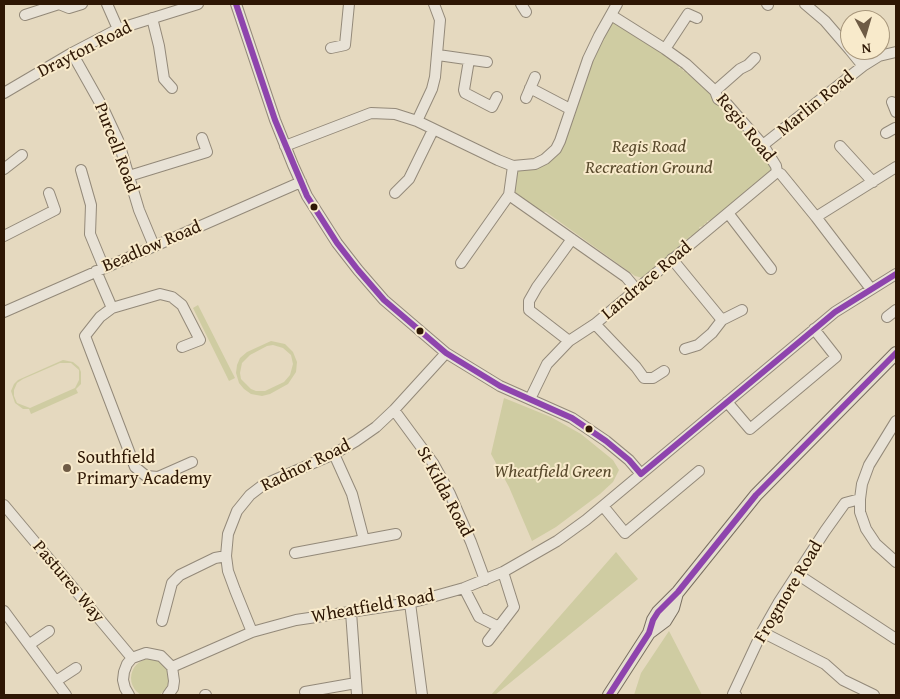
<!DOCTYPE html>
<style>
body{margin:0}
#map{position:relative;width:900px;height:699px;overflow:hidden;background:#e5d9bf;font-family:"Gentium Book Plus",serif}
canvas{display:block}
.frame{position:absolute;inset:0;border:5px solid #2e1704;pointer-events:none}
.north{position:absolute;left:840px;top:10px;width:50px;height:50px;box-sizing:border-box;background:#f8eacb;border:1px solid #a7967b;border-radius:50%;rotate:174deg;font-size:14px;font-weight:700;line-height:20px;text-align:center;color:#2e1704}
.north::after{content:'';display:block;margin:auto;width:18px;height:22px;background:#6e5b45;clip-path:polygon(50% 0,100% 100%,50% 72%,0 100%)}
</style>
<div id="map">
<canvas width="900" height="699"></canvas>
<div class="frame"></div>
<div class="north">N</div>
</div>
<script>
const ctx = document.querySelector('canvas').getContext('2d');
ctx.lineJoin = 'round';
function paint(path, color) { ctx.fillStyle = color; ctx.fill(path, 'evenodd'); }
const poly = rows => new Path2D(rows.map(r => 'M' + r).join(''));
function strokePath(path, color, width, dash) { ctx.strokeStyle = color; ctx.lineWidth = width; ctx.lineCap = dash ? 'butt' : 'round'; ctx.setLineDash(dash || []); ctx.stroke(path); }
function write(font, color, halo, rows, align = 'center') {
  ctx.font = font + ' "Gentium Book Plus",serif'; ctx.lineWidth = 4; ctx.setLineDash([]); ctx.textBaseline = 'middle'; ctx.strokeStyle = halo; ctx.fillStyle = color; for (const [text, x, y, turn = 0] of rows) {
    ctx.save(); ctx.translate(x, y); ctx.rotate((+turn || 0) * Math.PI / 180); ctx.textAlign = isNaN(turn) ? turn : align; if (halo) ctx.strokeText(text, 0, 0); ctx.fillText(text, 0, 0); ctx.restore();
  }
}
const green = poly([
 [610,22,615,22,674,59,676,65,678,64,679,68,682,67,683,71,686,70,687,74,690,74,691,77,694,77,695,80,697,80,698,83,701,83,702,87,706,86,712,98,719,106,729,111,727,115,732,117,734,123,738,124,737,127,741,128,740,130,744,132,744,135,751,137,754,140,771,166,771,174,714,220,707,221,707,223,704,224,704,226,699,227,701,231,693,238,690,236,688,239,685,239,684,242,681,242,677,251,643,278,635,276,546,212,536,211,518,197,512,187,516,172,519,169,548,159,584,75],
 [198,305,235,378,229,381,193,308],
 [271,341,285,344,293,352,297,362,296,372,288,384,270,394,262,396,251,394,244,389,239,383,236,373,237,365,240,358,247,352],
 [273,345,283,348,291,355,293,364,290,375,284,382,265,391,256,391,251,389,241,379,240,373,242,363,250,355,267,346],
 [63,360,73,362,79,367,81,372,81,384,76,389,78,393,31,414,29,409,23,409,15,403,11,391,14,384,18,380],
 [60,363,71,363,79,370,79,380,75,388,30,408,17,403,14,396,14,390,17,383,23,379],
 [504,398,551,417,581,434,613,460,619,470,613,482,600,494,556,527,532,541,509,487,491,454],
 [616,552,638,579,495,695,491,695],
 [669,631,702,695,634,695,641,673],
 '131 678a19 19 0 1 1 38 0a19 19 0 1 1-38 0Z'
]);
const minor = poly([
 [107,4,118,29],
 [236,4,275,120,293,165,307,196,337,243,358,270,384,300,446,353,500,386,572,418,606,441,629,460,641,474],
 [521,4,526,12],
 [767,4,768,5],
 [805,4,825,21,850,50],
 [25,15,59,4,69,8,82,4],
 [611,15,665,49,686,64,715,91,718,99,727,104,763,145,776,166,777,172,781,174,816,217,871,289],
 [152,18,159,46,164,79,172,88],
 [331,48,345,45,349,4],
 [665,49,688,14,697,18],
 [850,50,863,66],
 [72,53,104,110,118,140,139,210,154,246],
 [438,55,487,62],
 [469,60,464,90,465,93,492,107,497,97],
 [530,88,570,109],
 [715,91,740,69,748,65,755,58],
 [4,93,72,53,118,29,198,4],
 [526,98,535,77],
 [892,102,896,112],
 [417,121,432,89,435,77,440,20,434,4],
 [886,133,895,128],
 [763,145,863,66,879,56,896,52],
 [285,146,371,113,395,114,417,121,498,160,513,166,535,164,545,159,556,149,560,141,588,59,599,36,617,4],
 [840,146,873,182],
 [4,169,22,155],
 [81,170,91,205,90,234,104,268],
 [129,176,207,152,202,138],
 [395,193,409,179,433,130],
 [509,195,626,277,636,289],
 [728,213,771,269],
 [816,217,896,167],
 [4,236,55,210,49,193],
 [672,259,722,320],
 [461,263,509,195,513,166],
 [96,271,112,308,100,317,85,336,135,467,146,476,158,477,192,462],
 [112,308,160,294,172,297,182,305,200,340,182,347],
 [4,312,301,182],
 [887,317,896,310],
 [595,324,636,367,644,378,653,378,664,371],
 [569,341,529,310,529,301,537,287,572,239],
 [685,349,698,345,712,333,722,320,742,310],
 [530,399,547,364,569,341,595,324,777,172],
 [727,402,750,429,836,357,814,329],
 [394,410,433,463,450,494,471,542,485,580],
 [896,421,869,465,862,484,860,499,860,512,866,529,876,544,896,562],
 [4,505,132,658],
 [603,506,625,533,699,471],
 [364,540,396,534],
 [295,553,364,540,352,494,334,454],
 [797,574,896,639],
 [464,588,479,617,499,627],
 [410,603,422,695],
 [4,611,66,695],
 [351,612,357,695],
 [162,621,172,583,180,575,215,558,226,556],
 [252,632,235,590,228,571,226,556,228,534,237,511,250,495,263,485,334,454,356,441,376,427,394,410,446,353],
 [762,632,825,664,843,680,874,695],
 [488,641,514,607,503,572],
 [30,644,49,631],
 [172,667,252,632,296,620,410,603,464,588,503,572,557,541,586,520,835,312,896,274],
 [56,681,76,668],
 [305,692,356,683],
 [129,695,125,688,123,680,124,672,127,664,132,658,146,653,161,656,172,667,174,681,173,688,168,695],
 [205,695,206,695],
 [736,695,733,694,762,632,779,602,825,531,845,503,860,499]
]);
const major = poly([
 [649,633,665,621,673,608,677,593],
 [609,695,649,633,653,620,658,612,678,592,756,495,896,353]
]);
const bus1 = poly([
 [236,4,275,120,307,196,337,243,358,270,384,300,446,353,500,386,572,418,606,441,629,460,641,474,835,312,896,274],
 [609,695,649,633,653,620,658,612,678,592,756,495,896,353]
]);
const markers = [
 [314,207,4.5,"#2e1704"],
 [420,331,4.5,"#2e1704"],
 [589,429,4.5,"#2e1704"],
 [67,468,5,"#6e5b45"]
];
const streetNames = [
 ["Drayton Road",85,50,-27],
 ["Marlin Road",816,104,-39],
 ["Regis Road",745,128,51],
 ["Purcell Road",116,148,69],
 ["Beadlow Road",152,247,-23],
 ["Landrace Road",647,281,-40],
 ["Radnor Road",306,466,-26],
 ["St Kilda Road",444,492,62],
 ["Pastures Way",68,582,50],
 ["Frogmore Road",789,592,-59],
 ["Wheatfield Road",373,607,-10]
];
const parkNames = [
 ["Regis Road",649,147],
 ["Recreation Ground",649,168],
 ["Wheatfield Green",553,472]
];
const poiNames = [
 ["Southfield",77,458],
 ["Primary Academy",77,479]
];
paint(green, '#cfcca2');
strokePath(minor, '#938979', 12);
strokePath(major, '#796f60', 14);
strokePath(minor, '#e8e2d6', 10);
strokePath(major, '#e5decf', 12);
strokePath(bus1, '#8e44ad', 6);
for (const [x, y, r, color] of markers) { const dot = new Path2D(); dot.arc(x, y, r, 0, 2 * Math.PI); ctx.fillStyle = color; ctx.fill(dot); strokePath(dot, '#f8eacb', 2); }
write('18px', '#2e1704', '#f8eacb', streetNames);
write('italic 18px', '#594a2c', '#f8eacb', parkNames);
write('18px', '#2e1704', '#f8eacb', poiNames, 'left');
</script>
